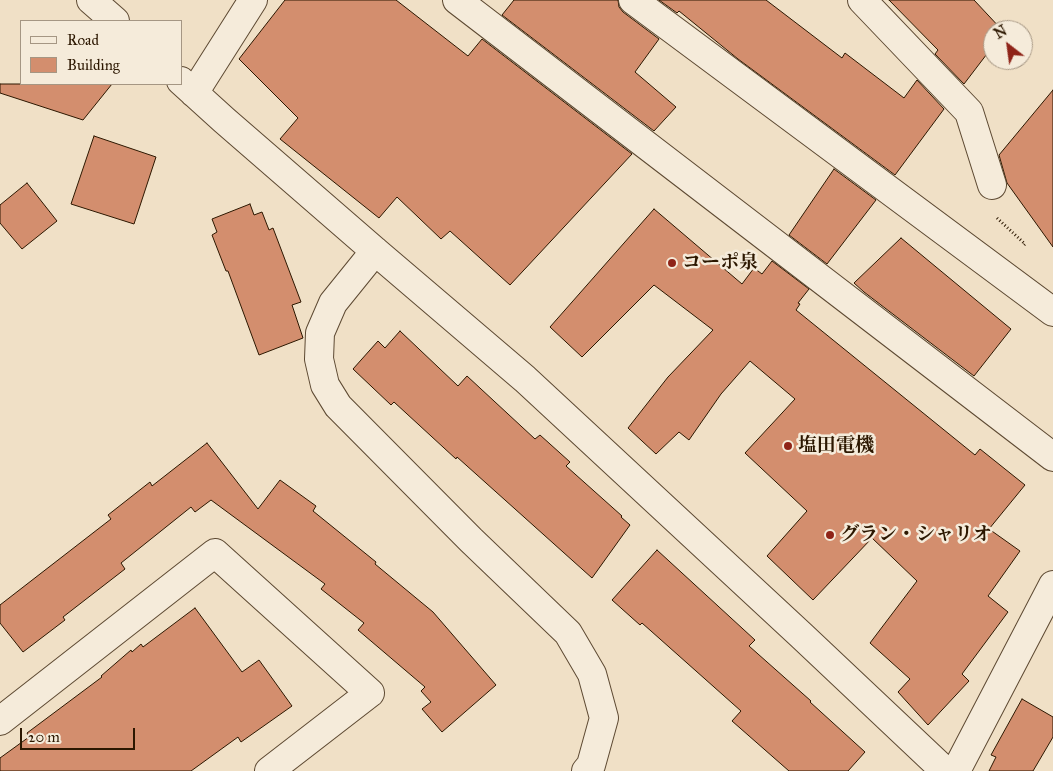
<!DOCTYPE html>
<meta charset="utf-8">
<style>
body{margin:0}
#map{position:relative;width:1053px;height:771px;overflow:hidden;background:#f0e0c6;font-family:"IM FELL Great Primer",serif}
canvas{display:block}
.legend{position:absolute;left:20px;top:20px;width:162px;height:65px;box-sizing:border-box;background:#f5ebda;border:1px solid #a59683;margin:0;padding:6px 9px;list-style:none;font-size:15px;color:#2c1700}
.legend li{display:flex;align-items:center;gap:10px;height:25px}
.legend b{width:25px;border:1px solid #a59683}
.north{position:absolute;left:983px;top:20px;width:50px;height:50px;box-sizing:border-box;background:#f5ebda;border:1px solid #a59683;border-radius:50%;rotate:330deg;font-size:14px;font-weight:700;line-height:20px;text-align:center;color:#2c1700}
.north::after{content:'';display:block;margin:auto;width:18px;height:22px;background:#8f2418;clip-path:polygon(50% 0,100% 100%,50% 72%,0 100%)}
.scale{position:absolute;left:20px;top:728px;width:115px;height:22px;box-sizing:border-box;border:2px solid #2c1700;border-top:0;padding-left:6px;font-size:15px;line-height:18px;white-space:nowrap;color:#2c1700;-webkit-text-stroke:4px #f5ebda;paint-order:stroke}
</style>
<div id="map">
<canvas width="1053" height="771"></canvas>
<ul class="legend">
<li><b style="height:6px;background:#f5ebda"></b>Road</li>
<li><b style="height:14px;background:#d38e6e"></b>Building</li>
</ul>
<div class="north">N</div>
<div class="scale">20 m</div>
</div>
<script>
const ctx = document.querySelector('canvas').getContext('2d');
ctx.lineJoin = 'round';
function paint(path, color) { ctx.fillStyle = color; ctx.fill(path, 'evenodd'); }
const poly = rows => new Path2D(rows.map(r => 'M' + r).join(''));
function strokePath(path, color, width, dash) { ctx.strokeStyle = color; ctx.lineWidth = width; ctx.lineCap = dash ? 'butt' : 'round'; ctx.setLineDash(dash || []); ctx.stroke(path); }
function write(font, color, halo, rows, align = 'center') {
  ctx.font = font + ' "IM FELL Great Primer","Noto Serif JP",serif'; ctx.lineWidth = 5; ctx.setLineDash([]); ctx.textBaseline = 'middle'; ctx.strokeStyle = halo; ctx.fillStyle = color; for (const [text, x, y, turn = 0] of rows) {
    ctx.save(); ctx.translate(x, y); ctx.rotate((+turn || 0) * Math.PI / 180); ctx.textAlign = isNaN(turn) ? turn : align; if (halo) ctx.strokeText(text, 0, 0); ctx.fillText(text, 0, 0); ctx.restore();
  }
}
const building = poly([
 [285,0,396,0,468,56,482,39,632,154,510,285,450,231,441,239,397,197,379,218,280,139,298,118,239,59,285,0],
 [514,0,618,0,619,7,623,12,659,39,635,72,676,107,654,131,502,15,514,0],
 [659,0,766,0,842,58,845,53,904,98,917,80,944,109,895,175,738,59,679,11,677,13,659,0],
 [889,0,974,0,1002,30,993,30,993,46,964,84,935,54,938,50,889,0],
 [0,84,112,84,83,120,0,93,0,84],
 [1053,90,1053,247,1007,183,999,155,1053,90],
 [94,136,156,157,134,224,71,204,94,136],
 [834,169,876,200,827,264,789,235,834,169],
 [27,183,57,221,22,249,0,223,0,205,27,183],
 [250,204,254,215,262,212,269,230,273,228,301,302,292,305,303,338,259,355,228,271,226,271,212,235,217,232,212,219,250,204],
 [654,209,742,284,754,268,762,274,772,261,809,289,798,303,800,304,796,310,975,455,980,449,1025,485,989,529,1020,551,988,596,1008,612,962,674,969,681,928,725,898,692,910,679,870,643,917,581,872,538,813,600,767,556,807,511,745,453,795,399,750,361,721,394,689,440,679,432,656,454,628,428,668,377,713,330,654,285,582,357,550,327,654,209],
 [901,238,1011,329,974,376,864,292,854,283,901,238],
 [400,331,458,386,467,376,535,439,540,435,570,462,566,466,622,516,621,517,630,525,592,578,457,457,456,459,394,402,391,405,353,369,378,341,385,348,400,331],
 [207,443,258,509,280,480,316,506,313,511,376,562,375,564,433,612,496,685,442,732,422,709,431,702,421,691,425,687,358,630,364,623,321,589,325,584,211,500,195,512,191,507,121,563,125,569,63,617,65,620,23,652,0,623,0,605,111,519,108,515,150,482,152,486,207,443],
 [657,550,755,640,749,646,811,701,810,702,865,752,848,771,789,771,732,721,741,711,642,623,640,625,612,600,657,550],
 [195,608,242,672,259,660,292,706,241,742,238,737,191,771,0,771,0,758,29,737,27,733,102,677,101,676,131,650,132,652,141,644,143,647,195,608],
 [1022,699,1053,717,1053,737,1033,771,989,771,996,757,991,755,1022,699]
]);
const path = poly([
 [997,218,1025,244,1023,246]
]);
const minor = poly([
 [91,0,115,21],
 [457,0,1053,457],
 [633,0,1053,312],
 [862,0,969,112,992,185],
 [181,81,224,120,375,251,525,379,802,636,945,771],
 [194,93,253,0],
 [375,251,333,303,320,333,319,359,325,385,338,406,471,540,568,633,592,674,604,718,591,765,586,771],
 [0,721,215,553,370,693,269,771],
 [956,771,1053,585]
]);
const markers = [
 [672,263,5,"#8f2418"],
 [788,446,5,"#8f2418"],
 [830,535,5,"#8f2418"]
];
const poiNames = [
 ["コーポ泉",682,263],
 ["塩田電機",798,446],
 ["グラン・シャリオ",840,535]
];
paint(building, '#d38e6e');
strokePath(building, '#2c1700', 1);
strokePath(minor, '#5d4932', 30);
strokePath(path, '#2c1700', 3, [1, 2.5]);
strokePath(minor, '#f5ebda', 28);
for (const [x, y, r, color] of markers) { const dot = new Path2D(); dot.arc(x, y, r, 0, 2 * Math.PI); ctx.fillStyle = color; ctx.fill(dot); strokePath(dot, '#f5ebda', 2); }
write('bold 19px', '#2c1700', '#f5ebda', poiNames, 'left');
</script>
